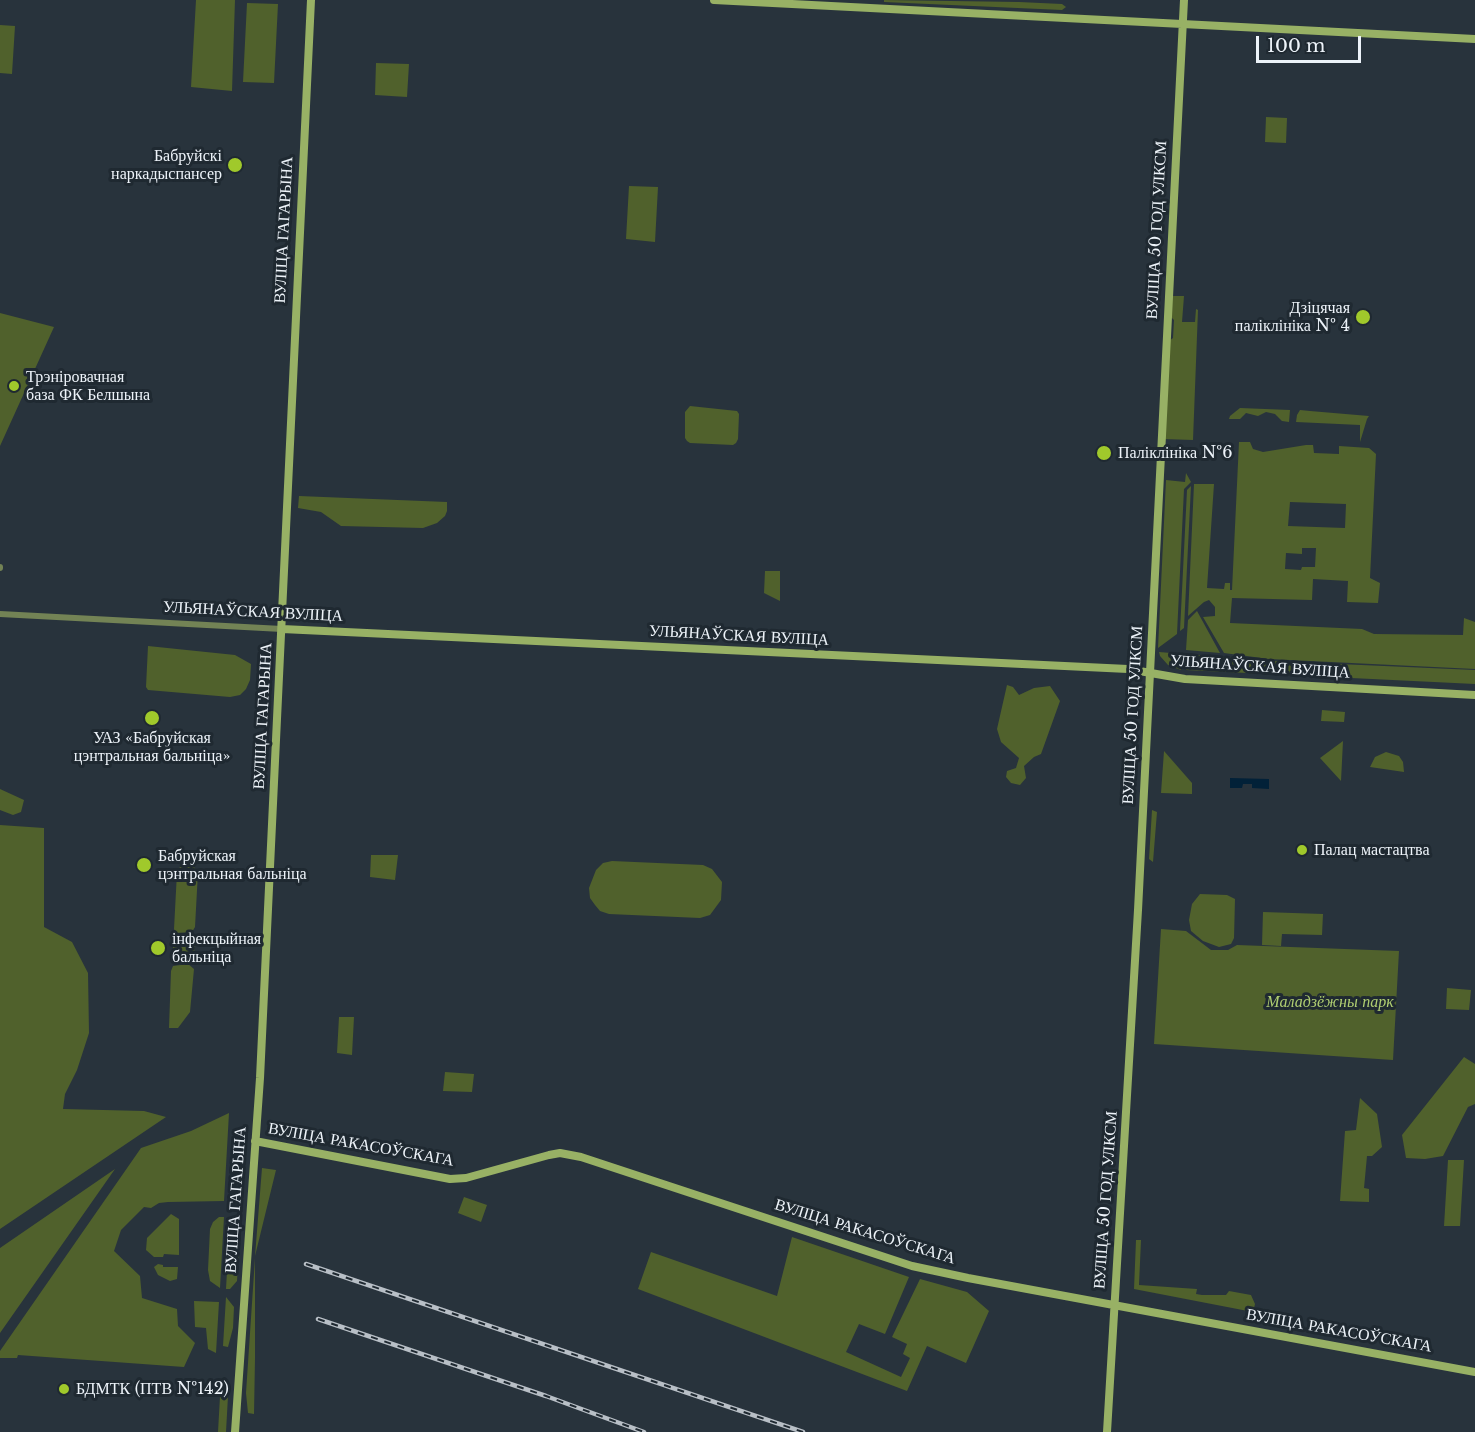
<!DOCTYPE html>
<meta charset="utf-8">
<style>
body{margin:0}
#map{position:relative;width:1475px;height:1432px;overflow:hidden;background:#28333c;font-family:"Libre Baskerville",serif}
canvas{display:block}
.scale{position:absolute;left:1256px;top:36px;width:105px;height:27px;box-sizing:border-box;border:3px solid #edf3f9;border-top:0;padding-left:8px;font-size:18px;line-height:21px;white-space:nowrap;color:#edf3f9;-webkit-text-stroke:4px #1f2931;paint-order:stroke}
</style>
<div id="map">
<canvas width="1475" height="1432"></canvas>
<div class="scale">100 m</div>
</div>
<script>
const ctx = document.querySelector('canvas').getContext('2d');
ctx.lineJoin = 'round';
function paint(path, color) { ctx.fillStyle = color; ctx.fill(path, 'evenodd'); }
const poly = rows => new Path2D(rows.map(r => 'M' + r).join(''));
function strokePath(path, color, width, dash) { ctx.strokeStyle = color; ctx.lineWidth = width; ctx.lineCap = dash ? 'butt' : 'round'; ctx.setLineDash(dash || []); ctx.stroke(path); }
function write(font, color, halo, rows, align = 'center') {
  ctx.font = font + ' "Libre Baskerville",serif'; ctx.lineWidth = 6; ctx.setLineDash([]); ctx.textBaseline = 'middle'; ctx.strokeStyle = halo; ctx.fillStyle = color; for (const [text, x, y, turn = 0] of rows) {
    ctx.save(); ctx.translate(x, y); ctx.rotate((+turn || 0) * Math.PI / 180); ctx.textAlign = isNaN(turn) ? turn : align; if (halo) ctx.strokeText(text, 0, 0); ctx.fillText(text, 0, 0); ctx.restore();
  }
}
const green = poly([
 [196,0,235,0,232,91,191,87],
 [884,0,1019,2,1062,4,1066,7,1062,10,884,2],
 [247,3,278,4,274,83,243,82],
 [0,25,15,26,12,74,0,73],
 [376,63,409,64,407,97,375,95],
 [1266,117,1287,118,1286,143,1265,142],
 [629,186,658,187,655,242,626,239],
 [1169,296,1184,296,1182,322,1195,322,1196,309,1198,310,1193,440,1162,439,1166,343,1173,338,1174,320,1168,314],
 [0,313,54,327,0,446],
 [690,406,737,411,739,414,738,439,736,443,733,445,690,443,687,441,685,438,685,412],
 [1240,408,1290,410,1289,422,1282,421,1275,414,1266,412,1258,416,1246,413,1240,419,1229,419,1230,416],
 [1300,410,1310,411,1369,416,1367,419,1360,442,1360,425,1296,422,1297,415],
 [1239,442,1250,442,1253,449,1263,452,1306,445,1313,445,1314,453,1339,454,1339,446,1369,448,1376,454,1370,578,1380,583,1378,603,1347,602,1348,581,1313,579,1312,600,1232,598,1230,623,1362,629,1374,634,1463,635,1464,618,1475,622,1475,669,1269,659,1224,653,1203,617,1215,616,1215,607,1209,600,1204,602,1188,616,1194,484,1214,484,1207,588,1224,589,1225,583,1230,583,1230,590,1232,590],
 [1290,502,1346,504,1345,528,1288,526],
 [1302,548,1316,548,1315,567,1302,567,1301,570,1285,569,1286,553,1302,554],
 [1186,473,1191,482,1184,489,1177,634,1158,648,1166,480,1185,482],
 [1191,486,1184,628,1180,631,1187,490],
 [299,496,447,502,447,511,445,516,437,523,423,528,341,526,321,512,298,508],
 [765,571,780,571,780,601,764,593],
 [1197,611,1220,653,1186,650,1188,620],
 [148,646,235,655,251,664,250,680,246,689,240,695,230,697,148,690,146,687],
 [1159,652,1183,654,1181,670,1168,665,1160,656],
 [1187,654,1270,661,1475,670,1475,684,1186,670],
 [1007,685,1013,687,1019,695,1034,688,1050,686,1060,701,1041,754,1034,757,1024,766,1026,778,1020,785,1011,783,1006,777,1007,771,1016,768,1019,758,1001,742,997,729],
 [1322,710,1345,712,1344,722,1321,721],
 [1343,741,1341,781,1320,758],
 [1164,751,1192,783,1192,794,1161,793],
 [1386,752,1399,756,1403,762,1404,772,1370,767,1375,757],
 [0,789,24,800,21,812,13,815,0,810],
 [1152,810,1157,812,1153,862,1149,859],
 [0,825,44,828,44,927,72,942,88,973,89,1033,77,1070,65,1094,63,1109,144,1111,166,1117,0,1229],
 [371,855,398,855,395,880,370,877],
 [612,861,703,865,712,869,722,882,721,900,710,915,700,918,609,914,600,911,595,905,590,898,589,888,596,870,603,863],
 [180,867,194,867,198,872,195,927,192,932,176,933,174,929,177,872],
 [1200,894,1227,895,1235,899,1234,938,1231,944,1219,947,1203,941,1191,931,1189,920,1192,904],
 [1263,912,1323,914,1322,935,1282,934,1281,946,1262,945],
 [1161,929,1186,931,1211,950,1228,950,1237,945,1399,951,1393,1060,1154,1044],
 [177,936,191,937,195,940,194,956,190,961,176,961,173,958,173,940],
 [188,964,194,969,190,1012,178,1028,169,1028,171,971,173,966],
 [1447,988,1471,990,1469,1010,1446,1009],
 [339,1017,354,1017,352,1055,337,1053],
 [1464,1057,1475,1064,1475,1104,1468,1107,1443,1156,1425,1159,1406,1158,1402,1135],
 [445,1072,474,1074,472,1092,443,1091],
 [1360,1098,1377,1114,1382,1147,1372,1156,1367,1156,1364,1188,1369,1189,1369,1202,1340,1201,1345,1131,1356,1130],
 [229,1113,224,1201,168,1202,159,1203,151,1208,144,1207,121,1230,114,1251,140,1276,142,1298,177,1309,178,1326,195,1343,184,1367,18,1355,17,1358,0,1358,0,1351,141,1148,191,1131],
 [1448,1160,1464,1160,1460,1226,1444,1226],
 [262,1168,276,1170,255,1256],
 [115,1169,0,1333,0,1248],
 [464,1197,487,1205,481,1222,458,1213],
 [171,1214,179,1219,179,1255,164,1254,163,1257,154,1257,146,1250,147,1238],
 [219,1217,224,1217,220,1288,210,1281,208,1270,210,1229,213,1222],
 [230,1217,235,1221,240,1229,237,1281,230,1289,226,1289],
 [792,1237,909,1277,885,1334,859,1324,846,1352,901,1377,910,1358,903,1354,907,1344,892,1337,920,1279,967,1292,989,1311,966,1363,927,1346,907,1391,638,1289,651,1252,777,1296],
 [1136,1240,1141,1240,1139,1285,1197,1289,1196,1294,1202,1295,1226,1295,1229,1291,1251,1295,1255,1304,1253,1312,1134,1289],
 [255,1258,255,1358,254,1414,248,1413,246,1393],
 [158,1264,163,1265,163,1267,178,1267,177,1279,170,1281,158,1275,154,1267],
 [226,1297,234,1307,233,1328,228,1347,223,1346],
 [194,1301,219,1302,216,1353,208,1349,206,1328,195,1327],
 [221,1379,226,1379,228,1396,226,1432,218,1432]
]);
const water = poly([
 [1230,778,1269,779,1269,789,1252,788,1252,784,1243,784,1242,788,1230,788]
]);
const street = poly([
 [0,568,0,567],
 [0,614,282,629]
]);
const secondary = poly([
 [714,0,1475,39],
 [282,629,1128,669,1185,679,1475,695],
 [255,1141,450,1179,466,1178,549,1155,560,1153,581,1157,912,1266,968,1278,1475,1372],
 [235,1432,260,1078,311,0],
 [1107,1432,1138,910,1184,0]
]);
const rail = poly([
 [306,1264,803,1432],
 [318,1319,546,1396,644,1432]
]);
const markers = [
 [235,165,8,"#a0c92b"],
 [1363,317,8,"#a0c92b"],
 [14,386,6,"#a0c92b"],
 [1104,453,8,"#a0c92b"],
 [152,718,8,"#a0c92b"],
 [1302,850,6,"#a0c92b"],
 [144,865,8,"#a0c92b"],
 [158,948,8,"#a0c92b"],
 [64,1389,6,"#a0c92b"]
];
const poiNames = [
 ["Бабруйскі",222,156,"right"],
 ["наркадыспансер",222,174,"right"],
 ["Дзіцячая",1350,308,"right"],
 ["паліклініка № 4",1350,326,"right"],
 ["Трэніровачная",26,377],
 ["база ФК Белшына",26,395],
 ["Паліклініка №6",1118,453],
 ["УАЗ «Бабруйская",152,738,"center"],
 ["цэнтральная бальніца»",152,756,"center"],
 ["Палац мастацтва",1314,850],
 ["Бабруйская",158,856],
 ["цэнтральная бальніца",158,874],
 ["інфекцыйная",172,939],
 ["бальніца",172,957],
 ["БДМТК (ПТВ №142)",76,1389]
];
const streetNames = [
 ["ВУЛІЦА ГАГАРЫНА",284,230,-87],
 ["ВУЛІЦА 50 ГОД УЛКСМ",1157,230,-87],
 ["УЛЬЯНАЎСКАЯ ВУЛІЦА",253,612,3],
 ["УЛЬЯНАЎСКАЯ ВУЛІЦА",739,636,3],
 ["УЛЬЯНАЎСКАЯ ВУЛІЦА",1260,667,4],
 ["ВУЛІЦА 50 ГОД УЛКСМ",1133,715,-87],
 ["ВУЛІЦА ГАГАРЫНА",263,716,-87],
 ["ВУЛІЦА РАКАСОЎСКАГА",361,1145,10],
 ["ВУЛІЦА ГАГАРЫНА",236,1200,-86],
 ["ВУЛІЦА 50 ГОД УЛКСМ",1106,1200,-86],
 ["ВУЛІЦА РАКАСОЎСКАГА",865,1232,17],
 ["ВУЛІЦА РАКАСОЎСКАГА",1339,1331,10]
];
const parkNames = [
 ["Маладзёжны парк",1330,1002]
];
paint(green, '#50612c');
paint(water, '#022138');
strokePath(street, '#738355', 6);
strokePath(secondary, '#98b165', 8);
strokePath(rail, '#b8bfc6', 4.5);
strokePath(rail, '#1f2931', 2, [7]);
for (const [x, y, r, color] of markers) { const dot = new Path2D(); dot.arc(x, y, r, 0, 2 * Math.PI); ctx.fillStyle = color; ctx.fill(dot); strokePath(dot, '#1f2931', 2); }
write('16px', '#edf3f9', '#1f2931', poiNames, 'left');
write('16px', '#edf3f9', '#1f2931', streetNames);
write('italic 16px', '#b0ce71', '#1f2931', parkNames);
</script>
